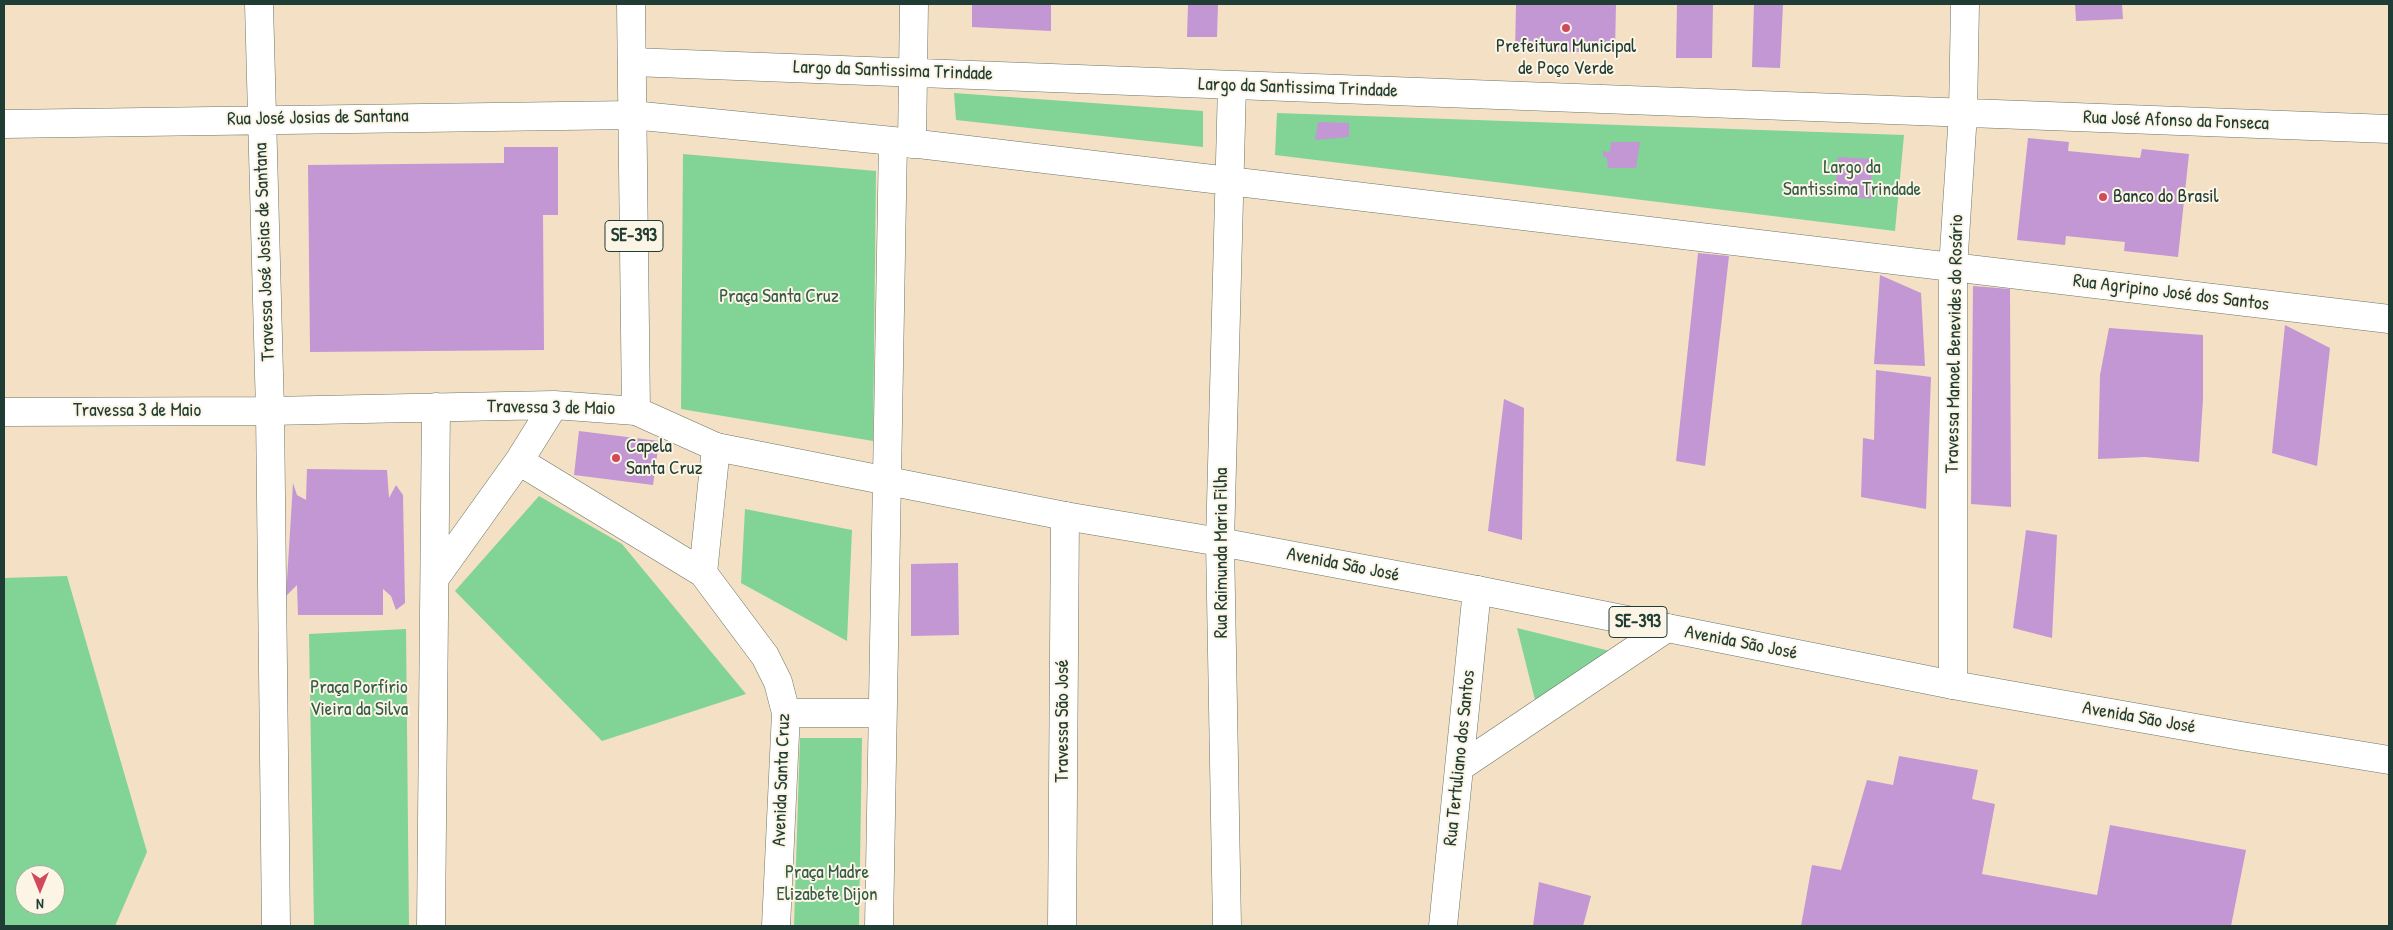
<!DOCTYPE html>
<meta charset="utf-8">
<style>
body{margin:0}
#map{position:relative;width:2393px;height:930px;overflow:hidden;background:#f4e0c4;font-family:"Patrick Hand",sans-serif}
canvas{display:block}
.frame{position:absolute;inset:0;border:5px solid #1f3d34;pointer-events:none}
.north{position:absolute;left:15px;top:865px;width:50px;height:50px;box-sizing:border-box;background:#fcf5e5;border:1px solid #a4ab9e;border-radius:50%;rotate:180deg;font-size:14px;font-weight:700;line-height:20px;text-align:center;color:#1f3d34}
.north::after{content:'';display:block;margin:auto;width:18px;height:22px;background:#d1495b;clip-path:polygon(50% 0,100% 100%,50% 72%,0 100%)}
</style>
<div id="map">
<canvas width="2393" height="930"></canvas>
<div class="frame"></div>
<div class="north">N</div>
</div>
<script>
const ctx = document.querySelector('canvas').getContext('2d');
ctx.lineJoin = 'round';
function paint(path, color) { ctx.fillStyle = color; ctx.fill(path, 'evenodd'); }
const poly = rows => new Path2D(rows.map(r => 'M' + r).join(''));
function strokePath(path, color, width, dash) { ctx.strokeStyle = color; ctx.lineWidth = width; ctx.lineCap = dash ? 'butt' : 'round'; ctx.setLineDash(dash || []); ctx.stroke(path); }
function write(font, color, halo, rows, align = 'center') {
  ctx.font = font + ' "Patrick Hand",sans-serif'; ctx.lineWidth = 4; ctx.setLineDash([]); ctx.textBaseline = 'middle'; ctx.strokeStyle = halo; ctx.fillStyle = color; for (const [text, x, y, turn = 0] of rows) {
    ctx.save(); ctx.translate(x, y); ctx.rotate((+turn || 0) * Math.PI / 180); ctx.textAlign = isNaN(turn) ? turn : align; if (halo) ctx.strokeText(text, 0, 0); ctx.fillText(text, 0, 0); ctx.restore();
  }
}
const green = poly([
 [954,93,1203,111,1203,147,956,120],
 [1277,113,1904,135,1895,231,1275,155],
 [683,154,876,171,873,441,681,409],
 [539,496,622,544,746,694,602,741,455,591],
 [745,509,852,530,847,641,741,583],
 [67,576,147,852,115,926,4,926,4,578],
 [25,875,55,875,55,905,25,905],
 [1517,628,1610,651,1535,700],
 [406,629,409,926,314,926,309,634],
 [800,738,862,738,859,926,794,926]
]);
const building = poly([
 [972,4,1051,4,1051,31,972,27],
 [1188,4,1218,4,1217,37,1187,37],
 [1516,4,1616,4,1615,52,1515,52],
 [1677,4,1713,4,1712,58,1676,58],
 [1754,4,1783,4,1780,68,1752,67],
 [2075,4,2122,4,2123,19,2076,21],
 [1318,122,1349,123,1349,137,1315,140],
 [2028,138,2069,142,2068,151,2140,158,2142,149,2189,154,2178,257,2124,251,2125,242,2066,236,2065,245,2017,240],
 [1611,142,1640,142,1636,168,1608,168,1607,158,1603,156,1603,151,1610,152],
 [504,147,558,147,558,215,543,215,544,350,310,352,308,165,504,163],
 [1838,157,1872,159,1871,199,1835,195],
 [1698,253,1729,256,1705,466,1676,461],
 [1880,275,1921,293,1925,366,1874,364],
 [1973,286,2010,289,2011,507,1971,504],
 [2285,325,2330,348,2317,466,2272,453],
 [2109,328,2203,335,2203,399,2199,462,2145,457,2098,459,2100,375],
 [1876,370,1931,377,1926,509,1861,497,1863,438,1874,440],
 [1504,399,1524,408,1522,540,1488,531],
 [579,431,659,441,653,485,574,475],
 [307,469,387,470,389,498,396,485,403,495,405,603,396,610,391,596,383,589,383,615,298,615,297,585,286,596,293,483,297,495,306,500],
 [2026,530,2057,535,2052,638,2013,628],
 [958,563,959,635,911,636,911,564],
 [1899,756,1978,770,1972,799,1995,804,1982,874,2097,895,2110,825,2246,850,2231,926,1801,926,1812,865,1841,870,1867,780,1893,785],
 [1539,882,1591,896,1583,926,1533,926]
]);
const minor = poly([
 [259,4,270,411,276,926],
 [632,62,2389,129],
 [4,124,632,115,893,141,2389,319],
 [912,144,914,4],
 [4,412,270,411,554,405,636,411],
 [519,461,703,573,765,656,778,682,786,713,776,926],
 [703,573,716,447],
 [435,578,519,461,554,405],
 [1953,685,1953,268,1963,113,1965,4],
 [786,713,881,713],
 [1460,767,1667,628],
 [431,926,436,407],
 [879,926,893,141],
 [1062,926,1065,516],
 [1227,926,1220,542,1232,85],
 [1443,926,1477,590]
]);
const major = poly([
 [631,4,636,411,716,447,1065,516,1220,542,1477,590,1953,685,2241,736,2389,760]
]);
const markers = [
 [1566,28,5,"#d1495b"],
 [2103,197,5,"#d1495b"],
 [616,458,5,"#d1495b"]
];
const shields = [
 [634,236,58],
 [1638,622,58]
];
const shieldNames = [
 ["SE-393",634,236],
 ["SE-393",1638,622]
];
const poiNames = [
 ["Prefeitura Municipal",1566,47,"center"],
 ["de Poço Verde",1566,69,"center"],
 ["Banco do Brasil",2113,197],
 ["Capela",626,447],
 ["Santa Cruz",626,469]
];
const streetNames = [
 ["Largo da Santissima Trindade",893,71,2],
 ["Largo da Santissima Trindade",1298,88,2],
 ["Rua José Josias de Santana",318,118,-1],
 ["Rua José Afonso da Fonseca",2176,121,2],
 ["Travessa José Josias de Santana",265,252,-92],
 ["Rua Agripino José dos Santos",2171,293,7],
 ["Travessa Manoel Benevides do Rosário",1955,344,-89],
 ["Travessa 3 de Maio",551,408,1],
 ["Travessa 3 de Maio",137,411],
 ["Rua Raimunda Maria Filha",1222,553,-90],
 ["Avenida São José",1343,565,11],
 ["Avenida São José",1741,643,11],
 ["Avenida São José",2139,718,10],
 ["Travessa São José",1063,721,-90],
 ["Rua Tertuliano dos Santos",1460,758,-84],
 ["Avenida Santa Cruz",782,780,-88]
];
const parkNames = [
 ["Largo da",1852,168],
 ["Santissima Trindade",1852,190],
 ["Praça Santa Cruz",779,297],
 ["Praça Porfírio",359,688],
 ["Vieira da Silva",359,710],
 ["Praça Madre",827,873],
 ["Elizabete Dijon",827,895]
];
paint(green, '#81d496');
paint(building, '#c297d4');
strokePath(minor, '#6a7666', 29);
strokePath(major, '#6a7666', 29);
strokePath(minor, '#fff', 28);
strokePath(major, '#fff', 28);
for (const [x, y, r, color] of markers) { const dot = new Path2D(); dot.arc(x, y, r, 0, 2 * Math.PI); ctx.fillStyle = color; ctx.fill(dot); strokePath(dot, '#fcf5e5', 2); }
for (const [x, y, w] of shields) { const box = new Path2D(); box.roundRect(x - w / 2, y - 15.5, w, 31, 4); ctx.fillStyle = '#fcf5e5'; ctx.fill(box); strokePath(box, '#1f3d34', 1); }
write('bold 18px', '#1f3d34', null, shieldNames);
write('19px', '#1f3d34', '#fcf5e5', poiNames, 'left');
write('19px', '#1f3d34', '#fcf5e5', streetNames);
write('19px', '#335b48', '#fcf5e5', parkNames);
</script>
